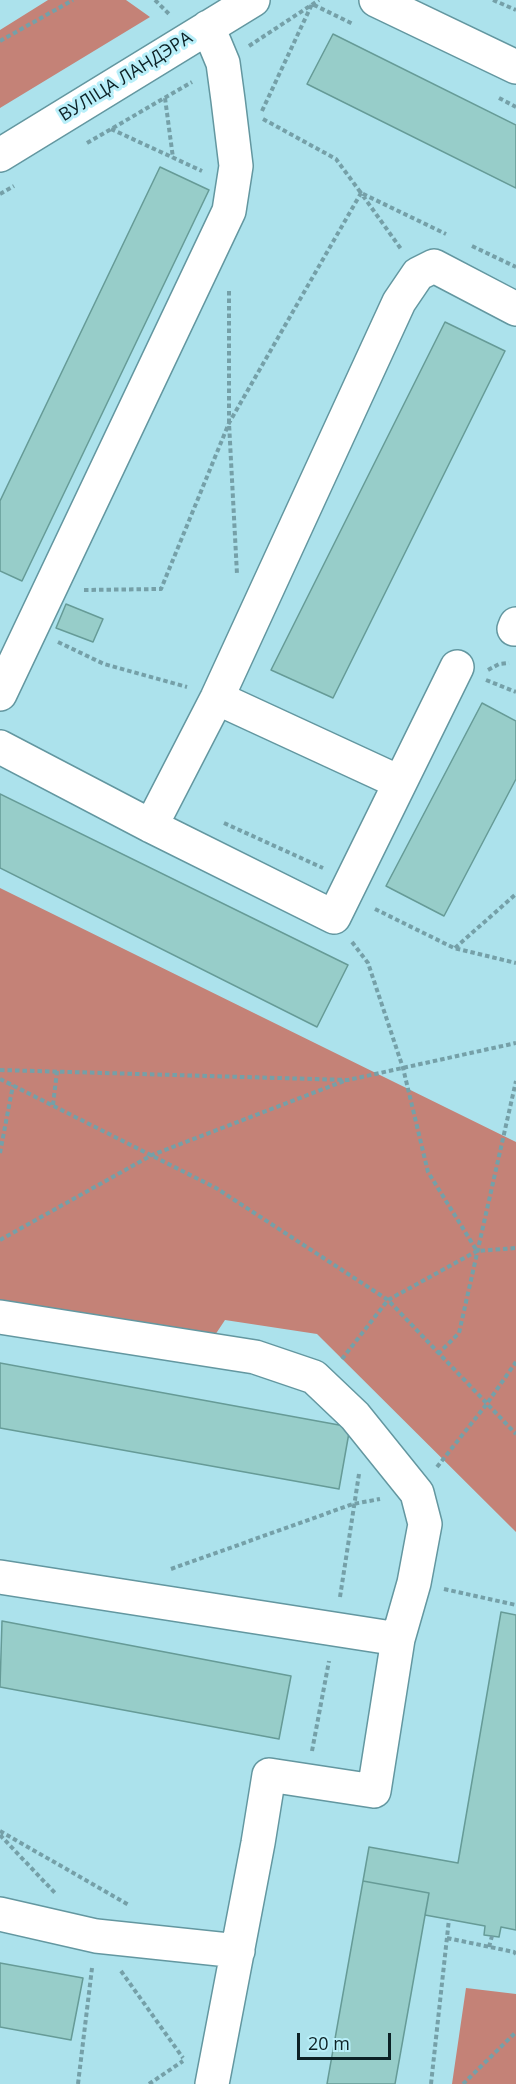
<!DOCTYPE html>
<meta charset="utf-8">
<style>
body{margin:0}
#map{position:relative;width:516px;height:2084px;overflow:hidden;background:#ace2ec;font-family:"Open Sans",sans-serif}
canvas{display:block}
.scale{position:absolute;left:297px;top:2033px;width:94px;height:27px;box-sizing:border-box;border:3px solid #0c2125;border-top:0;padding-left:8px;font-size:18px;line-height:21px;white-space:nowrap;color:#0c2125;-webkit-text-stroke:4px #b9eff9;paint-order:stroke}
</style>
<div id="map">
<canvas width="516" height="2084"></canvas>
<div class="scale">20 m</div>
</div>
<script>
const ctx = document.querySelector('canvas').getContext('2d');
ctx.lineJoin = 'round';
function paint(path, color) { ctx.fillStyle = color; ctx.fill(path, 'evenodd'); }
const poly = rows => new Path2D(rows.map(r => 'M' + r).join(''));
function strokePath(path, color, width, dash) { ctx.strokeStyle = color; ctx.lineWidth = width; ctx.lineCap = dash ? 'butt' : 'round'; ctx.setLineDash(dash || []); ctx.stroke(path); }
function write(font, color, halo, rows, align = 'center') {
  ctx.font = font + ' "Open Sans",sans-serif'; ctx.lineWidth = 6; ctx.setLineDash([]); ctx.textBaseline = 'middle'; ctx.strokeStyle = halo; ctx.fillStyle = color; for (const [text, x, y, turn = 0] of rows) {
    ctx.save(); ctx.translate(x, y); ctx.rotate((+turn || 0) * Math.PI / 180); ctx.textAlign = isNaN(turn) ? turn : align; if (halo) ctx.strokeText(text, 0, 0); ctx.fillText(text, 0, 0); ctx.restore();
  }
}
const forest = poly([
 [48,0,126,0,150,17,0,108,0,30],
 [0,888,516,1142,516,1532,317,1334,225,1320,213,1338,0,1306],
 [466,1988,516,1994,516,2084,452,2084]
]);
const building = poly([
 [333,34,516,125,516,188,307,84,333,34],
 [160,167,209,190,22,581,0,571,0,501,160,167],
 [445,322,505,351,333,698,271,670,445,322],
 [66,604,103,619,93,642,56,628,66,604],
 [482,703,516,721,516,779,444,916,386,886,482,703],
 [0,794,348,965,317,1027,0,868,0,794],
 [0,1363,350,1427,339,1489,0,1428,0,1363],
 [501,1612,516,1615,516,1930,501,1927,499,1937,484,1935,485,1926,425,1915,429,1893,363,1881,369,1847,458,1863,501,1612],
 [2,1621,291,1676,279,1739,0,1687,2,1621],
 [363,1881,429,1893,395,2084,327,2084,363,1881],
 [0,1963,83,1978,71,2040,0,2027,0,1963]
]);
const path = poly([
 [155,0,169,14],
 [493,0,516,10],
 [0,41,73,0],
 [249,46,319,0],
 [165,98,173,158],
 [499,98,516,107],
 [262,111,312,4,353,24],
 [263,119,336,159,361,193,446,234],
 [111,129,202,171],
 [87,143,192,82],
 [0,194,14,186],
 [472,246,516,267],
 [229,291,229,423,237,574],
 [84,590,161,589,229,423,361,193,401,249],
 [58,642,104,664,187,687],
 [488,670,499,664,509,663],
 [486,680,516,692],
 [224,823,323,868],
 [375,909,454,948,516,963],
 [352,942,368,963,403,1068,428,1172,477,1251],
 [455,948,516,894],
 [0,1070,348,1080,516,1043],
 [0,1079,216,1188,388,1300,516,1434],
 [53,1105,57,1071],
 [0,1153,13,1085],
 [0,1240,152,1155,344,1081],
 [438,1354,459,1333,516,1081],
 [342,1359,388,1300,477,1251,516,1248],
 [437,1467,486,1405,516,1362],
 [171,1569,353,1504,380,1499],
 [444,1589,516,1605],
 [340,1597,359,1474],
 [312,1751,329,1661],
 [0,1831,129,1905],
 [0,1835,55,1893],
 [447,1938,514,1952,516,1954],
 [489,1947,492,1936],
 [121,1971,183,2058],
 [78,2084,92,1968],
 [149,2084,183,2061],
 [431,2084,449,1919],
 [463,2084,516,2032]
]);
const minor = poly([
 [376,0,516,67],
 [0,155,253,0],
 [514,629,516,624],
 [0,694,229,211,236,166,228,100,223,63,208,27],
 [217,698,399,782],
 [0,747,151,826,334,917,457,667],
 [151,826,217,698,399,302,418,274,434,266,516,309],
 [0,1317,255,1357,314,1377,355,1416,417,1493,425,1524,414,1583,398,1639,374,1791,269,1775,258,1843,212,2084],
 [0,1577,398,1639],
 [0,1914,96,1936,238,1951]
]);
const streetNames = [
 ["ВУЛІЦА ЛАНДЭРА",126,77,-32]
];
paint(forest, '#c48277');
paint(building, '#97cdc9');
strokePath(building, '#669b97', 1.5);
strokePath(minor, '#6397a0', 36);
strokePath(path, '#75a0a8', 4, [4.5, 3]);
strokePath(minor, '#fff', 33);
write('18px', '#0c2125', '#b9eff9', streetNames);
</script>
